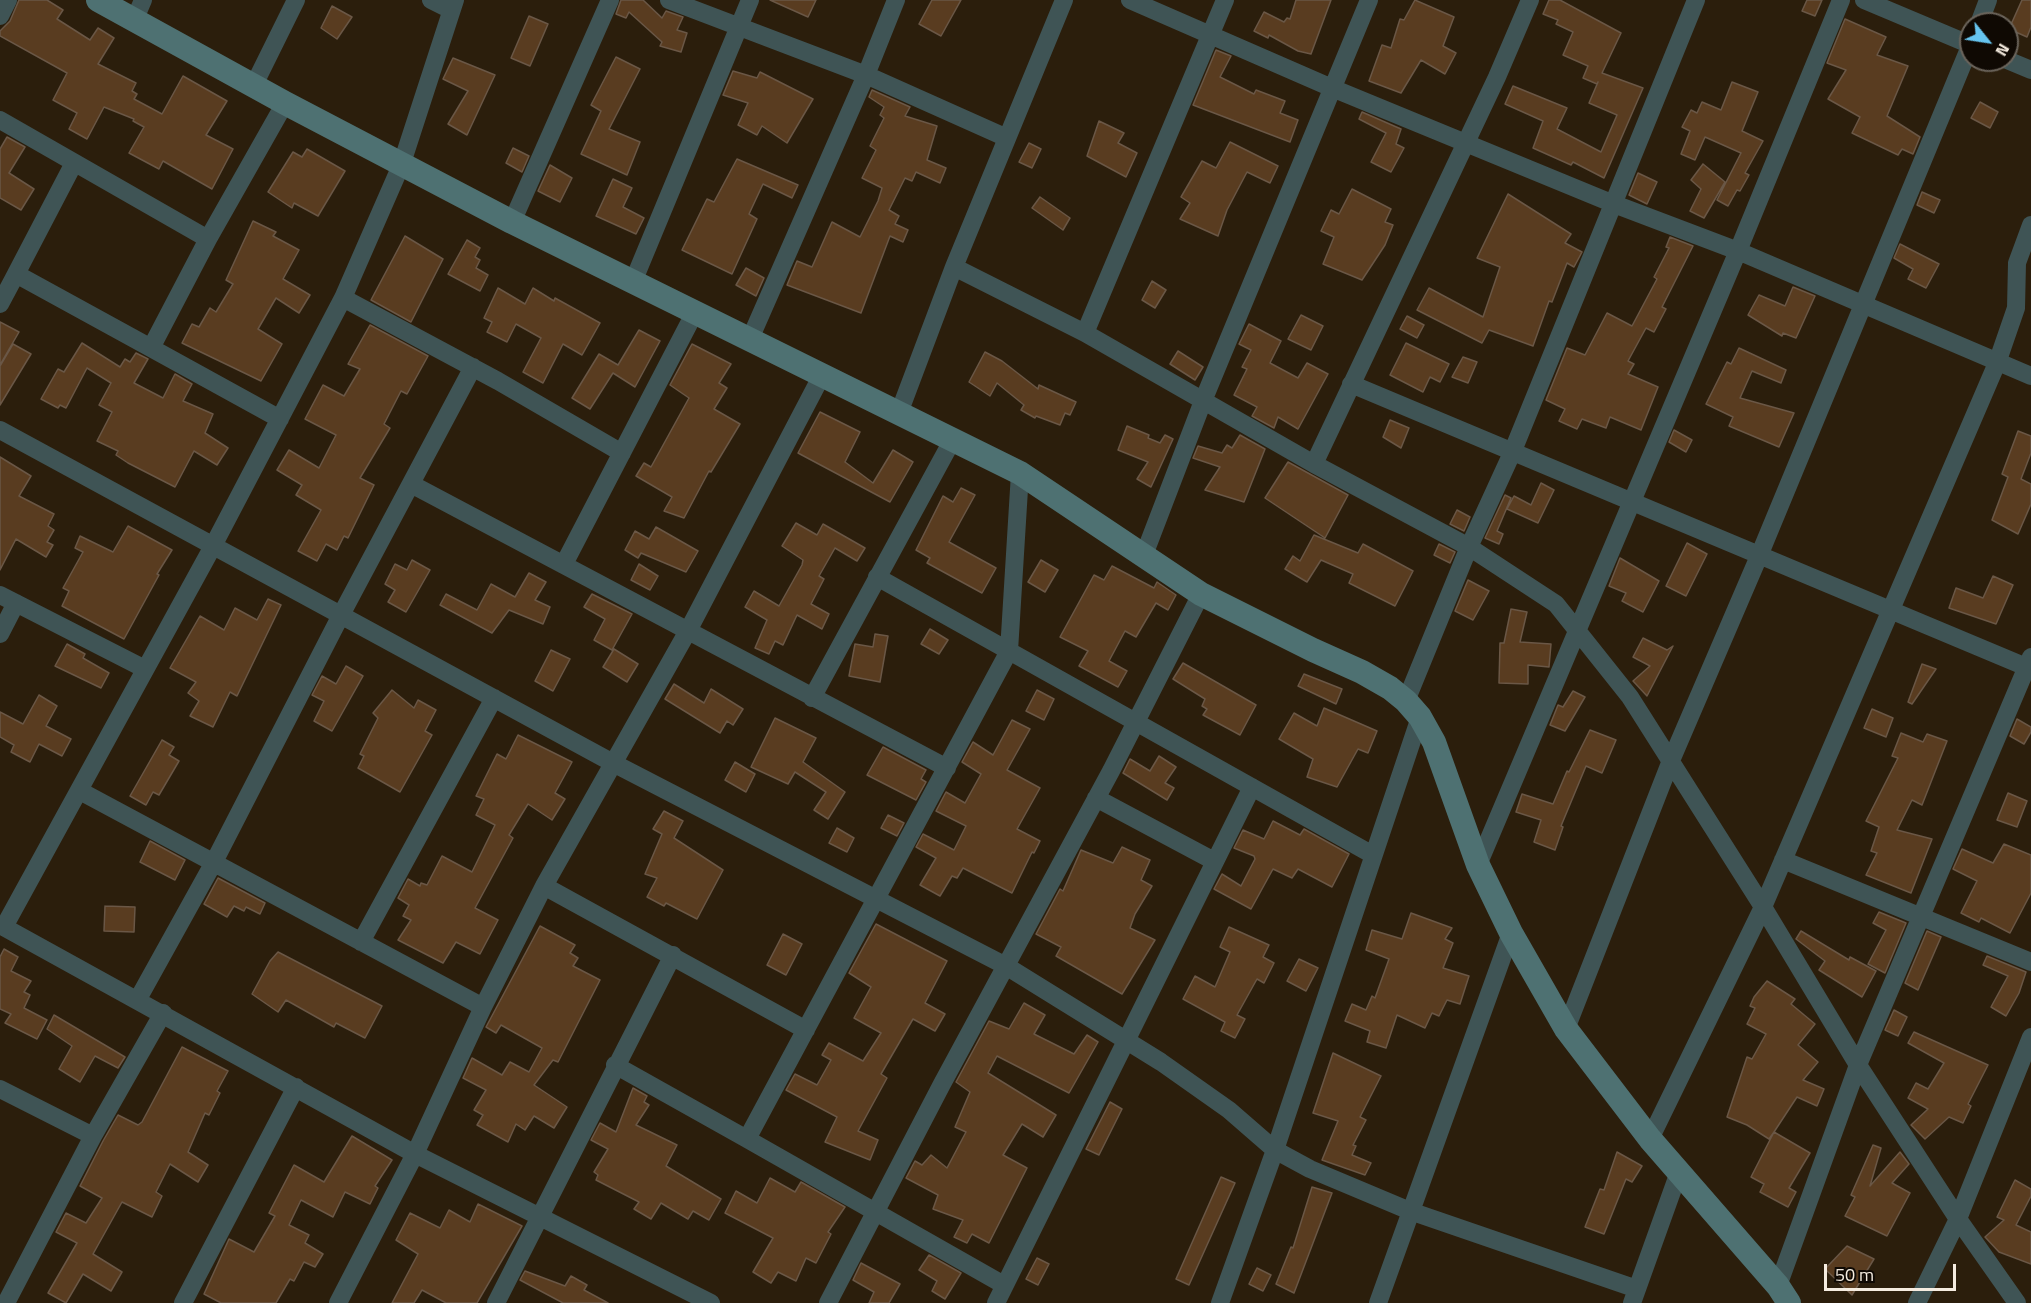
<!DOCTYPE html>
<style>
body{margin:0}
#map{position:relative;width:2031px;height:1303px;overflow:hidden;background:#2b1e0c;font-family:"Titillium Web",sans-serif}
canvas{display:block}
.north{position:absolute;left:1959px;top:12px;width:60px;height:60px;box-sizing:border-box;background:#0f0903;border:2px solid #6b645b;border-radius:50%;rotate:120deg;font-size:16px;font-weight:700;line-height:24px;text-align:center;color:#f5ece0}
.north::after{content:'';display:block;margin:auto;width:21px;height:27px;background:#66c4ef;clip-path:polygon(50% 0,100% 100%,50% 72%,0 100%)}
.scale{position:absolute;left:1824px;top:1264px;width:132px;height:27px;box-sizing:border-box;border:3px solid #f5ece0;border-top:0;padding-left:8px;font-size:18px;line-height:21px;white-space:nowrap;color:#f5ece0;-webkit-text-stroke:4px #0f0903;paint-order:stroke}
</style>
<div id="map">
<canvas width="2031" height="1303"></canvas>
<div class="north">N</div>
<div class="scale">50 m</div>
</div>
<script>
const ctx = document.querySelector('canvas').getContext('2d');
ctx.lineJoin = 'round';
function paint(path, color) { ctx.fillStyle = color; ctx.fill(path, 'evenodd'); }
const poly = rows => new Path2D(rows.map(r => 'M' + r).join(''));
function strokePath(path, color, width, dash) { ctx.strokeStyle = color; ctx.lineWidth = width; ctx.lineCap = dash ? 'butt' : 'round'; ctx.setLineDash(dash || []); ctx.stroke(path); }
const building = poly([
 [19,0,47,0,63,10,57,19,90,40,98,28,114,38,98,64,136,83,132,91,137,94,134,99,162,114,183,76,227,101,206,135,233,149,212,189,163,161,159,169,129,153,144,127,133,121,134,119,104,107,87,139,69,129,77,113,53,100,67,73,0,36,0,31,10,21,19,0],
 [621,0,643,0,662,18,666,11,683,17,677,30,687,33,681,52,660,46,662,42,629,12,626,18,616,14,621,0],
 [770,0,816,0,808,17,770,0],
 [932,0,961,0,941,36,919,24,932,0],
 [1296,0,1331,0,1311,54,1298,51,1269,35,1268,38,1254,31,1264,12,1284,22,1287,18,1290,19,1296,0],
 [1415,0,1454,17,1443,46,1456,53,1445,74,1421,60,1401,93,1369,81,1382,45,1391,48,1400,19,1404,20,1415,0],
 [1549,0,1560,0,1621,33,1602,73,1643,88,1604,178,1573,162,1571,165,1533,148,1543,121,1505,104,1513,86,1567,108,1557,129,1601,152,1617,115,1589,103,1598,82,1597,84,1583,78,1588,66,1563,55,1573,32,1556,24,1558,20,1543,14,1549,0],
 [1807,0,1822,0,1815,16,1802,11,1807,0],
 [2022,0,2031,0,2031,27,2027,37,2009,29,2022,0],
 [332,6,352,17,337,39,321,28,332,6],
 [529,16,548,24,530,66,511,58,529,16],
 [1845,19,1886,37,1877,55,1908,66,1887,116,1920,137,1913,154,1902,149,1898,155,1852,133,1860,117,1828,99,1846,70,1827,63,1845,19],
 [1216,50,1231,56,1220,77,1254,94,1256,90,1285,101,1280,113,1298,120,1290,142,1193,105,1216,50],
 [616,57,640,69,609,129,640,142,627,175,581,154,601,111,591,105,616,57],
 [453,58,495,75,467,135,448,124,468,91,443,79,453,58],
 [733,71,757,78,760,72,813,99,787,143,762,126,757,135,738,125,748,103,723,95,733,71],
 [1732,82,1758,92,1742,131,1763,141,1745,173,1749,175,1740,191,1737,190,1728,206,1717,200,1741,153,1705,137,1695,160,1681,154,1690,131,1682,127,1691,110,1697,113,1702,102,1721,110,1732,82],
 [872,90,910,107,905,116,937,126,927,160,946,168,940,183,916,172,912,181,905,178,889,210,899,216,895,224,908,230,903,242,890,236,861,313,787,285,797,261,812,267,832,222,860,237,878,201,882,188,862,178,876,150,870,146,884,118,880,115,884,107,869,97,872,90],
 [1980,102,1998,112,1990,128,1971,118,1980,102],
 [1362,112,1401,129,1396,144,1404,148,1391,172,1371,162,1386,133,1359,119,1362,112],
 [1099,121,1124,133,1118,143,1137,153,1126,177,1087,156,1099,121],
 [7,137,25,147,9,173,34,189,21,210,0,198,0,149,7,137],
 [1230,142,1278,166,1270,183,1247,172,1227,210,1218,236,1180,219,1190,203,1181,197,1202,161,1216,168,1230,142],
 [1029,143,1041,149,1032,168,1019,162,1029,143],
 [513,148,529,156,522,172,506,163,513,148],
 [307,149,345,171,318,216,294,203,292,208,268,192,293,152,302,157,307,149],
 [737,159,798,185,792,198,763,184,749,214,757,219,732,274,682,250,707,199,714,202,737,159],
 [1703,164,1725,182,1704,218,1690,211,1701,189,1691,180,1703,164],
 [550,165,572,178,560,202,538,191,550,165],
 [1638,173,1657,182,1647,204,1629,195,1638,173],
 [613,179,632,188,623,207,644,218,636,234,596,216,613,179],
 [1352,189,1391,209,1385,222,1393,225,1385,245,1362,280,1323,264,1334,237,1321,231,1331,210,1339,214,1352,189],
 [1922,192,1940,200,1934,213,1917,205,1922,192],
 [1508,194,1571,234,1565,243,1582,252,1574,267,1567,263,1552,302,1549,301,1533,346,1489,330,1482,343,1417,310,1429,288,1483,317,1500,267,1477,258,1508,194],
 [1040,197,1070,218,1063,230,1032,208,1040,197],
 [253,221,276,232,273,236,299,250,283,279,310,295,299,313,276,298,258,329,282,344,261,381,182,343,192,324,199,327,210,308,216,312,233,284,226,280,253,221],
 [405,236,443,259,411,322,371,300,405,236],
 [1670,237,1693,246,1662,307,1666,309,1654,332,1646,328,1628,361,1634,364,1628,374,1658,387,1641,430,1610,417,1606,428,1582,419,1577,429,1559,421,1565,409,1546,400,1567,348,1585,355,1607,313,1632,326,1657,279,1654,277,1669,248,1666,247,1670,237],
 [467,240,480,248,475,257,480,260,476,268,488,275,480,291,448,274,467,240],
 [1900,244,1939,264,1926,288,1908,279,1913,269,1894,258,1900,244],
 [746,268,764,278,756,296,736,285,746,268],
 [1152,281,1166,290,1155,308,1142,300,1152,281],
 [1793,287,1815,296,1796,338,1783,333,1782,336,1748,315,1759,295,1785,306,1793,287],
 [498,288,525,304,533,288,554,301,555,298,600,323,582,355,563,344,543,383,523,372,541,338,516,324,507,342,487,332,492,322,484,318,498,288],
 [1301,315,1323,326,1311,350,1288,339,1301,315],
 [1407,316,1424,325,1417,338,1400,329,1407,316],
 [0,322,19,332,0,365,0,322],
 [1249,324,1281,341,1270,363,1298,378,1307,363,1328,374,1298,429,1278,417,1274,428,1252,416,1257,407,1234,395,1247,369,1242,367,1251,350,1239,344,1249,324],
 [370,325,428,356,407,394,401,391,384,424,390,428,360,478,374,485,348,538,344,536,337,550,326,544,317,561,298,551,321,510,296,495,302,485,277,470,289,450,319,468,336,435,305,419,323,385,344,396,360,369,348,364,370,325],
 [639,330,660,341,635,387,613,373,590,409,572,398,599,354,618,365,639,330],
 [82,343,120,367,125,359,130,362,136,353,148,359,134,383,163,398,175,374,192,384,183,401,213,414,205,433,228,448,217,465,194,451,175,487,128,463,116,455,118,451,97,441,112,412,99,405,111,383,87,368,66,408,60,405,58,408,41,399,58,369,64,372,82,343],
 [1406,343,1449,364,1440,382,1430,377,1423,392,1390,375,1406,343],
 [13,344,31,354,0,405,0,366,13,344],
 [692,344,731,364,719,383,727,388,714,409,740,424,711,472,709,471,684,518,664,511,672,497,636,476,644,463,651,467,689,398,670,385,692,344],
 [1739,348,1786,370,1781,383,1752,371,1740,398,1794,413,1779,447,1729,426,1733,417,1706,404,1727,362,1731,364,1739,348],
 [1178,351,1203,367,1195,380,1170,364,1178,351],
 [985,352,1002,361,1038,389,1039,385,1076,402,1070,415,1065,413,1060,425,1036,416,1035,418,1021,410,1024,405,997,383,990,396,969,382,985,352],
 [1463,357,1477,362,1468,383,1452,377,1463,357],
 [820,412,860,432,845,462,873,483,893,450,913,462,890,502,798,453,820,412],
 [1390,420,1409,428,1401,448,1383,437,1390,420],
 [1127,426,1149,435,1148,438,1160,443,1165,435,1173,439,1151,487,1137,479,1148,462,1118,450,1127,426],
 [1674,430,1692,440,1686,452,1669,442,1674,430],
 [2018,431,2031,436,2031,453,2021,479,2031,484,2031,504,2018,534,1992,520,2008,477,2002,474,2018,431],
 [1240,435,1265,449,1244,502,1205,490,1220,467,1193,458,1198,446,1222,453,1227,445,1232,448,1240,435],
 [0,457,31,476,19,496,54,514,48,526,54,530,47,542,53,545,46,557,16,539,0,570,0,457],
 [1288,462,1348,495,1325,538,1265,498,1288,462],
 [1541,483,1554,490,1538,523,1507,509,1514,496,1531,505,1541,483],
 [961,488,975,495,949,542,996,568,982,593,927,563,930,558,916,550,943,496,953,502,961,488],
 [1505,495,1511,498,1497,531,1503,534,1499,544,1485,538,1505,495],
 [1457,510,1470,517,1464,531,1450,524,1457,510],
 [796,523,817,535,823,524,865,548,857,561,835,548,819,576,824,579,811,604,829,614,822,629,797,615,783,645,775,641,769,654,755,648,767,620,745,607,754,591,779,606,802,565,803,560,782,546,796,523],
 [128,526,172,550,157,574,159,575,124,639,62,606,69,591,63,588,83,552,75,548,80,536,113,552,128,526],
 [656,527,698,551,686,572,641,553,638,558,625,550,635,531,649,539,656,527],
 [1314,535,1358,553,1363,544,1413,571,1395,606,1349,583,1353,574,1321,560,1307,582,1285,569,1293,556,1300,561,1314,535],
 [1687,543,1707,554,1686,596,1666,586,1687,543],
 [1439,544,1455,552,1450,563,1434,555,1439,544],
 [1620,558,1659,581,1643,612,1622,601,1626,593,1609,586,1620,558],
 [412,560,430,570,406,612,388,602,395,590,385,584,395,564,407,570,412,560],
 [1041,560,1058,570,1045,592,1028,582,1041,560],
 [639,564,658,576,650,590,631,580,639,564],
 [1112,566,1154,588,1157,582,1176,595,1168,610,1156,603,1136,637,1125,631,1109,661,1127,671,1118,687,1079,666,1088,651,1060,637,1094,575,1104,580,1112,566],
 [529,573,546,582,535,600,550,607,543,624,509,610,492,633,440,605,446,594,477,610,491,584,515,597,529,573],
 [1993,576,2013,585,1996,624,1949,608,1956,588,1983,598,1993,576],
 [1468,580,1489,591,1473,620,1455,611,1468,580],
 [592,594,632,614,612,650,594,640,605,619,584,607,592,594],
 [268,599,281,605,237,696,230,692,213,727,190,716,199,701,188,693,196,682,170,668,200,616,224,630,235,608,257,620,268,599],
 [1511,609,1527,612,1520,642,1551,644,1549,667,1528,665,1528,684,1499,683,1500,643,1504,643,1511,609],
 [930,629,948,640,939,654,921,644,930,629],
 [875,634,888,636,880,682,849,676,855,644,873,647,875,634],
 [1643,638,1667,650,1673,646,1647,696,1633,681,1650,666,1633,657,1643,638],
 [67,644,85,654,83,658,109,673,101,688,55,666,67,644],
 [614,649,638,664,627,682,603,667,614,649],
 [551,650,570,659,553,691,535,681,551,650],
 [1183,663,1256,705,1240,735,1203,715,1207,709,1202,706,1205,699,1173,679,1183,663],
 [1922,664,1936,669,1912,704,1908,702,1922,664],
 [346,666,363,676,332,731,314,721,324,701,312,695,322,676,336,684,346,666],
 [1304,674,1342,689,1336,704,1298,686,1304,674],
 [674,684,704,703,711,689,743,709,733,725,727,721,720,733,665,699,674,684],
 [392,690,414,708,418,700,436,710,425,731,432,735,400,792,358,768,364,756,360,754,378,718,373,713,392,690],
 [1037,690,1054,699,1044,720,1026,711,1037,690],
 [1573,691,1585,697,1565,731,1550,725,1558,705,1563,707,1573,691],
 [39,695,57,706,46,726,71,739,62,756,39,744,30,762,11,752,14,745,0,737,0,712,23,724,39,695],
 [1324,708,1377,731,1368,753,1358,749,1337,787,1307,777,1313,759,1279,739,1294,713,1317,726,1324,708],
 [1872,709,1893,718,1886,737,1864,728,1872,709],
 [775,718,816,738,803,762,845,792,828,819,814,810,826,792,795,772,788,784,751,767,775,718],
 [2017,719,2031,727,2031,732,2024,744,2010,736,2017,719],
 [1012,720,1030,729,1007,770,1040,788,1017,829,1040,841,1034,853,1032,852,1012,893,963,868,957,878,952,876,940,896,920,885,936,858,916,847,923,834,954,850,966,826,936,811,946,792,965,803,981,774,962,762,973,742,993,755,1012,720],
 [1590,730,1616,740,1602,773,1586,766,1561,826,1563,827,1555,850,1534,842,1541,820,1516,812,1522,794,1553,804,1567,771,1569,772,1590,730],
 [1901,733,1923,742,1927,734,1947,741,1922,805,1912,800,1897,830,1932,839,1911,893,1866,875,1877,853,1871,851,1879,827,1866,821,1898,758,1892,756,1901,733],
 [518,735,572,762,555,793,565,799,552,820,528,804,509,835,513,838,475,908,498,920,480,954,456,942,443,963,398,940,411,920,403,916,409,905,398,898,408,879,420,886,421,883,427,885,442,856,472,872,495,825,476,815,484,799,476,796,497,754,506,759,518,735],
 [162,740,174,747,169,755,179,761,159,795,153,792,146,805,130,796,162,740],
 [883,747,926,770,921,779,926,782,916,800,867,775,883,747],
 [1159,756,1176,767,1165,783,1174,788,1167,800,1123,773,1130,759,1150,771,1159,756],
 [735,762,755,774,746,792,725,780,735,762],
 [2008,793,2027,801,2017,827,1997,820,2008,793],
 [664,811,683,821,674,838,723,870,697,919,666,903,664,906,647,897,657,878,645,874,662,834,653,829,664,811],
 [888,815,904,823,897,836,881,828,888,815],
 [1273,821,1300,835,1304,829,1349,854,1332,887,1298,869,1292,878,1273,869,1251,909,1214,889,1222,874,1241,886,1255,859,1254,856,1234,848,1243,830,1264,839,1273,821],
 [837,828,854,838,847,852,829,843,837,828],
 [150,841,185,860,175,880,140,862,150,841],
 [2004,844,2031,855,2031,893,2010,933,1981,918,1979,922,1961,913,1977,881,1953,869,1962,849,1993,863,2004,844],
 [1122,847,1150,860,1141,880,1152,886,1135,914,1130,928,1155,940,1122,994,1056,956,1061,947,1036,934,1060,889,1063,891,1081,850,1113,863,1122,847],
 [218,878,265,903,260,914,246,907,244,911,234,906,227,917,204,904,218,878],
 [105,906,135,907,134,932,104,931,105,906],
 [1879,912,1906,923,1885,973,1868,964,1886,930,1873,923,1879,912],
 [1411,913,1452,928,1445,939,1453,943,1443,968,1469,976,1460,1004,1447,1000,1439,1016,1432,1013,1425,1028,1397,1015,1386,1048,1367,1042,1370,1031,1345,1021,1352,1004,1366,1010,1372,996,1375,998,1389,959,1366,950,1372,930,1402,939,1411,913],
 [876,924,947,961,925,1003,945,1014,935,1031,913,1019,881,1074,887,1078,858,1131,878,1140,870,1160,825,1142,837,1117,786,1090,795,1074,817,1085,831,1060,822,1055,829,1043,863,1061,881,1033,854,1018,871,987,849,973,876,924],
 [540,926,575,945,570,953,578,958,573,966,600,980,558,1062,553,1060,534,1085,567,1107,554,1128,534,1116,525,1130,516,1124,508,1142,477,1125,483,1115,474,1110,486,1090,463,1078,472,1058,502,1075,510,1062,529,1072,542,1048,501,1025,496,1033,486,1027,540,926],
 [1229,927,1269,945,1263,957,1274,963,1264,983,1257,979,1237,1015,1245,1019,1235,1038,1221,1031,1225,1022,1183,999,1195,976,1215,987,1230,952,1220,947,1229,927],
 [1801,931,1849,960,1850,957,1876,971,1862,997,1819,970,1825,961,1796,939,1801,931],
 [1927,931,1941,937,1918,990,1905,983,1927,931],
 [783,934,802,944,786,975,767,965,783,934],
 [4,949,18,957,11,971,31,981,24,992,30,995,24,1008,47,1020,37,1039,5,1023,11,1014,0,1009,0,957,4,949],
 [278,952,382,1006,365,1038,336,1023,334,1027,286,1000,278,1012,252,994,270,961,278,952],
 [1987,956,2026,972,2019,993,2006,1016,1991,1007,2008,976,1983,965,1987,956],
 [1299,959,1318,968,1306,991,1287,981,1299,959],
 [1767,981,1795,999,1791,1004,1815,1024,1798,1045,1818,1062,1803,1080,1824,1089,1817,1106,1797,1097,1774,1132,1810,1153,1789,1188,1796,1192,1788,1207,1760,1192,1764,1184,1751,1177,1774,1132,1769,1139,1747,1125,1727,1117,1747,1057,1752,1059,1766,1034,1747,1024,1755,1008,1750,1006,1754,997,1767,981],
 [1024,1003,1045,1015,1034,1034,1074,1054,1087,1035,1098,1042,1069,1093,997,1056,988,1073,1056,1115,1043,1137,1022,1124,1003,1155,1027,1168,989,1243,972,1234,967,1243,954,1237,963,1220,933,1209,938,1195,906,1178,915,1161,922,1165,931,1155,947,1168,966,1132,955,1127,970,1092,956,1082,989,1021,1009,1029,1024,1003],
 [1894,1010,1907,1017,1898,1036,1885,1030,1894,1010],
 [54,1015,125,1057,118,1068,95,1056,80,1082,59,1069,72,1046,47,1029,54,1015],
 [1914,1032,1988,1065,1968,1104,1971,1106,1963,1123,1949,1117,1925,1139,1911,1125,1928,1109,1908,1098,1916,1083,1928,1089,1944,1063,1908,1043,1914,1032],
 [182,1047,228,1071,217,1091,220,1093,209,1115,205,1113,188,1152,208,1165,198,1182,170,1164,156,1192,162,1196,152,1217,122,1202,93,1254,122,1272,111,1291,83,1274,66,1303,48,1293,77,1243,56,1232,66,1213,86,1223,102,1198,80,1186,103,1141,118,1115,138,1125,142,1122,182,1047],
 [1333,1053,1381,1076,1360,1117,1366,1120,1353,1145,1356,1146,1352,1155,1371,1163,1365,1175,1322,1160,1338,1121,1313,1113,1333,1053],
 [633,1088,647,1096,644,1102,649,1105,636,1125,677,1145,666,1166,721,1199,709,1220,693,1211,688,1219,661,1203,651,1219,634,1209,639,1202,596,1180,598,1175,594,1172,608,1149,591,1140,600,1123,616,1132,633,1088],
 [1110,1102,1122,1109,1099,1155,1086,1149,1110,1102],
 [352,1136,392,1160,375,1186,378,1188,370,1204,345,1192,333,1217,301,1200,289,1225,309,1235,305,1243,323,1254,315,1267,304,1262,294,1281,290,1279,276,1303,221,1303,204,1294,229,1239,254,1252,275,1216,269,1213,294,1165,324,1182,352,1136],
 [1873,1145,1881,1148,1870,1186,1900,1152,1909,1164,1892,1183,1910,1193,1887,1236,1845,1216,1855,1197,1851,1195,1873,1145],
 [1617,1152,1642,1166,1632,1182,1626,1179,1604,1234,1585,1227,1600,1189,1604,1190,1617,1152],
 [1221,1177,1235,1183,1189,1285,1176,1279,1221,1177],
 [770,1178,795,1192,801,1182,845,1207,828,1232,831,1234,816,1263,806,1258,796,1281,778,1272,771,1283,753,1272,773,1238,725,1213,736,1191,757,1203,770,1178],
 [2015,1180,2031,1189,2031,1196,2016,1225,2031,1232,2031,1264,1999,1252,1985,1237,2004,1220,1997,1217,2015,1180],
 [1312,1187,1332,1193,1294,1293,1276,1284,1291,1247,1293,1248,1312,1187],
 [478,1204,522,1226,477,1303,446,1303,422,1290,414,1303,392,1303,418,1254,396,1240,410,1213,440,1228,449,1210,470,1222,478,1204],
 [1847,1246,1874,1259,1852,1295,1825,1269,1847,1246],
 [929,1255,961,1273,945,1299,932,1291,937,1281,919,1270,929,1255],
 [1037,1258,1049,1264,1038,1285,1026,1279,1037,1258],
 [861,1263,900,1284,889,1303,869,1303,874,1292,853,1280,861,1263],
 [1257,1268,1271,1275,1263,1291,1249,1284,1257,1268],
 [525,1271,565,1286,571,1276,587,1285,584,1290,608,1303,563,1303,520,1280,525,1271]
]);
const street = poly([
 [431,0,451,10],
 [669,0,866,75,1007,138],
 [1130,0,1332,88,1614,204,1738,251,2031,376],
 [1864,0,1971,45],
 [0,16,8,0],
 [134,21,143,0],
 [1979,24,1988,0],
 [2007,60,2031,70],
 [254,85,296,0],
 [0,120,208,239],
 [512,222,610,0],
 [954,267,1085,333,1314,464,1469,547,1556,604,1630,697,1763,907,1858,1065,1958,1219,2017,1303],
 [16,274,74,163],
 [633,282,750,0],
 [343,298,498,381,622,453],
 [0,304,16,274,151,348],
 [1085,333,1225,0],
 [750,339,866,75,896,0],
 [1351,384,2031,669],
 [899,413,954,267,1064,0],
 [280,419,151,348,208,239,285,103],
 [0,430,613,763,1006,966,1161,1062,1229,1110,1275,1150,1310,1169,1410,1211,1637,1289],
 [1314,464,1497,77,1530,0],
 [411,484,947,768],
 [1144,555,1203,401,1369,0],
 [564,564,695,312],
 [877,577,1373,855],
 [0,595,145,669],
 [0,634,16,603],
 [812,698,953,439],
 [1406,701,1469,547,1512,453,1696,0],
 [80,791,483,1007],
 [1096,798,1214,861],
 [1783,860,2031,962],
 [1478,865,1738,251,1841,0],
 [544,886,806,1030],
 [0,925,415,1154,711,1303],
 [4,927,213,546,343,298,402,163,455,0],
 [361,942,494,698],
 [138,999,214,862,341,615,473,367],
 [1566,1029,1670,763,1759,556,1971,44],
 [615,1065,747,1139],
 [0,1089,93,1136],
 [1650,1139,1763,907,1997,363,2016,308,2017,263,2031,225],
 [1004,1285,747,1139,1009,651,1020,473],
 [1778,1286,1858,1065,2031,657],
 [6,1303,93,1136,163,1013],
 [183,1303,296,1087],
 [338,1303,415,1154,483,1007,544,886,689,629,822,375],
 [496,1303,673,955],
 [828,1303,942,1084,1111,771,1201,594],
 [996,1303,1252,787],
 [1220,1303,1275,1150,1420,717],
 [1378,1303,1511,933],
 [1632,1303,1679,1172],
 [1917,1303,1958,1219,2031,1037]
]);
const secondary = poly([
 [98,0,285,103,512,222,1020,473,1201,594,1313,650,1362,672,1390,688,1406,701,1420,717,1434,742,1478,865,1511,933,1566,1029,1650,1139,1778,1286,1789,1303]
]);
paint(building, '#593c20');
strokePath(building, '#6a5746', 1.5);
strokePath(street, '#3f5455', 18);
strokePath(secondary, '#4e7172', 24);
</script>
